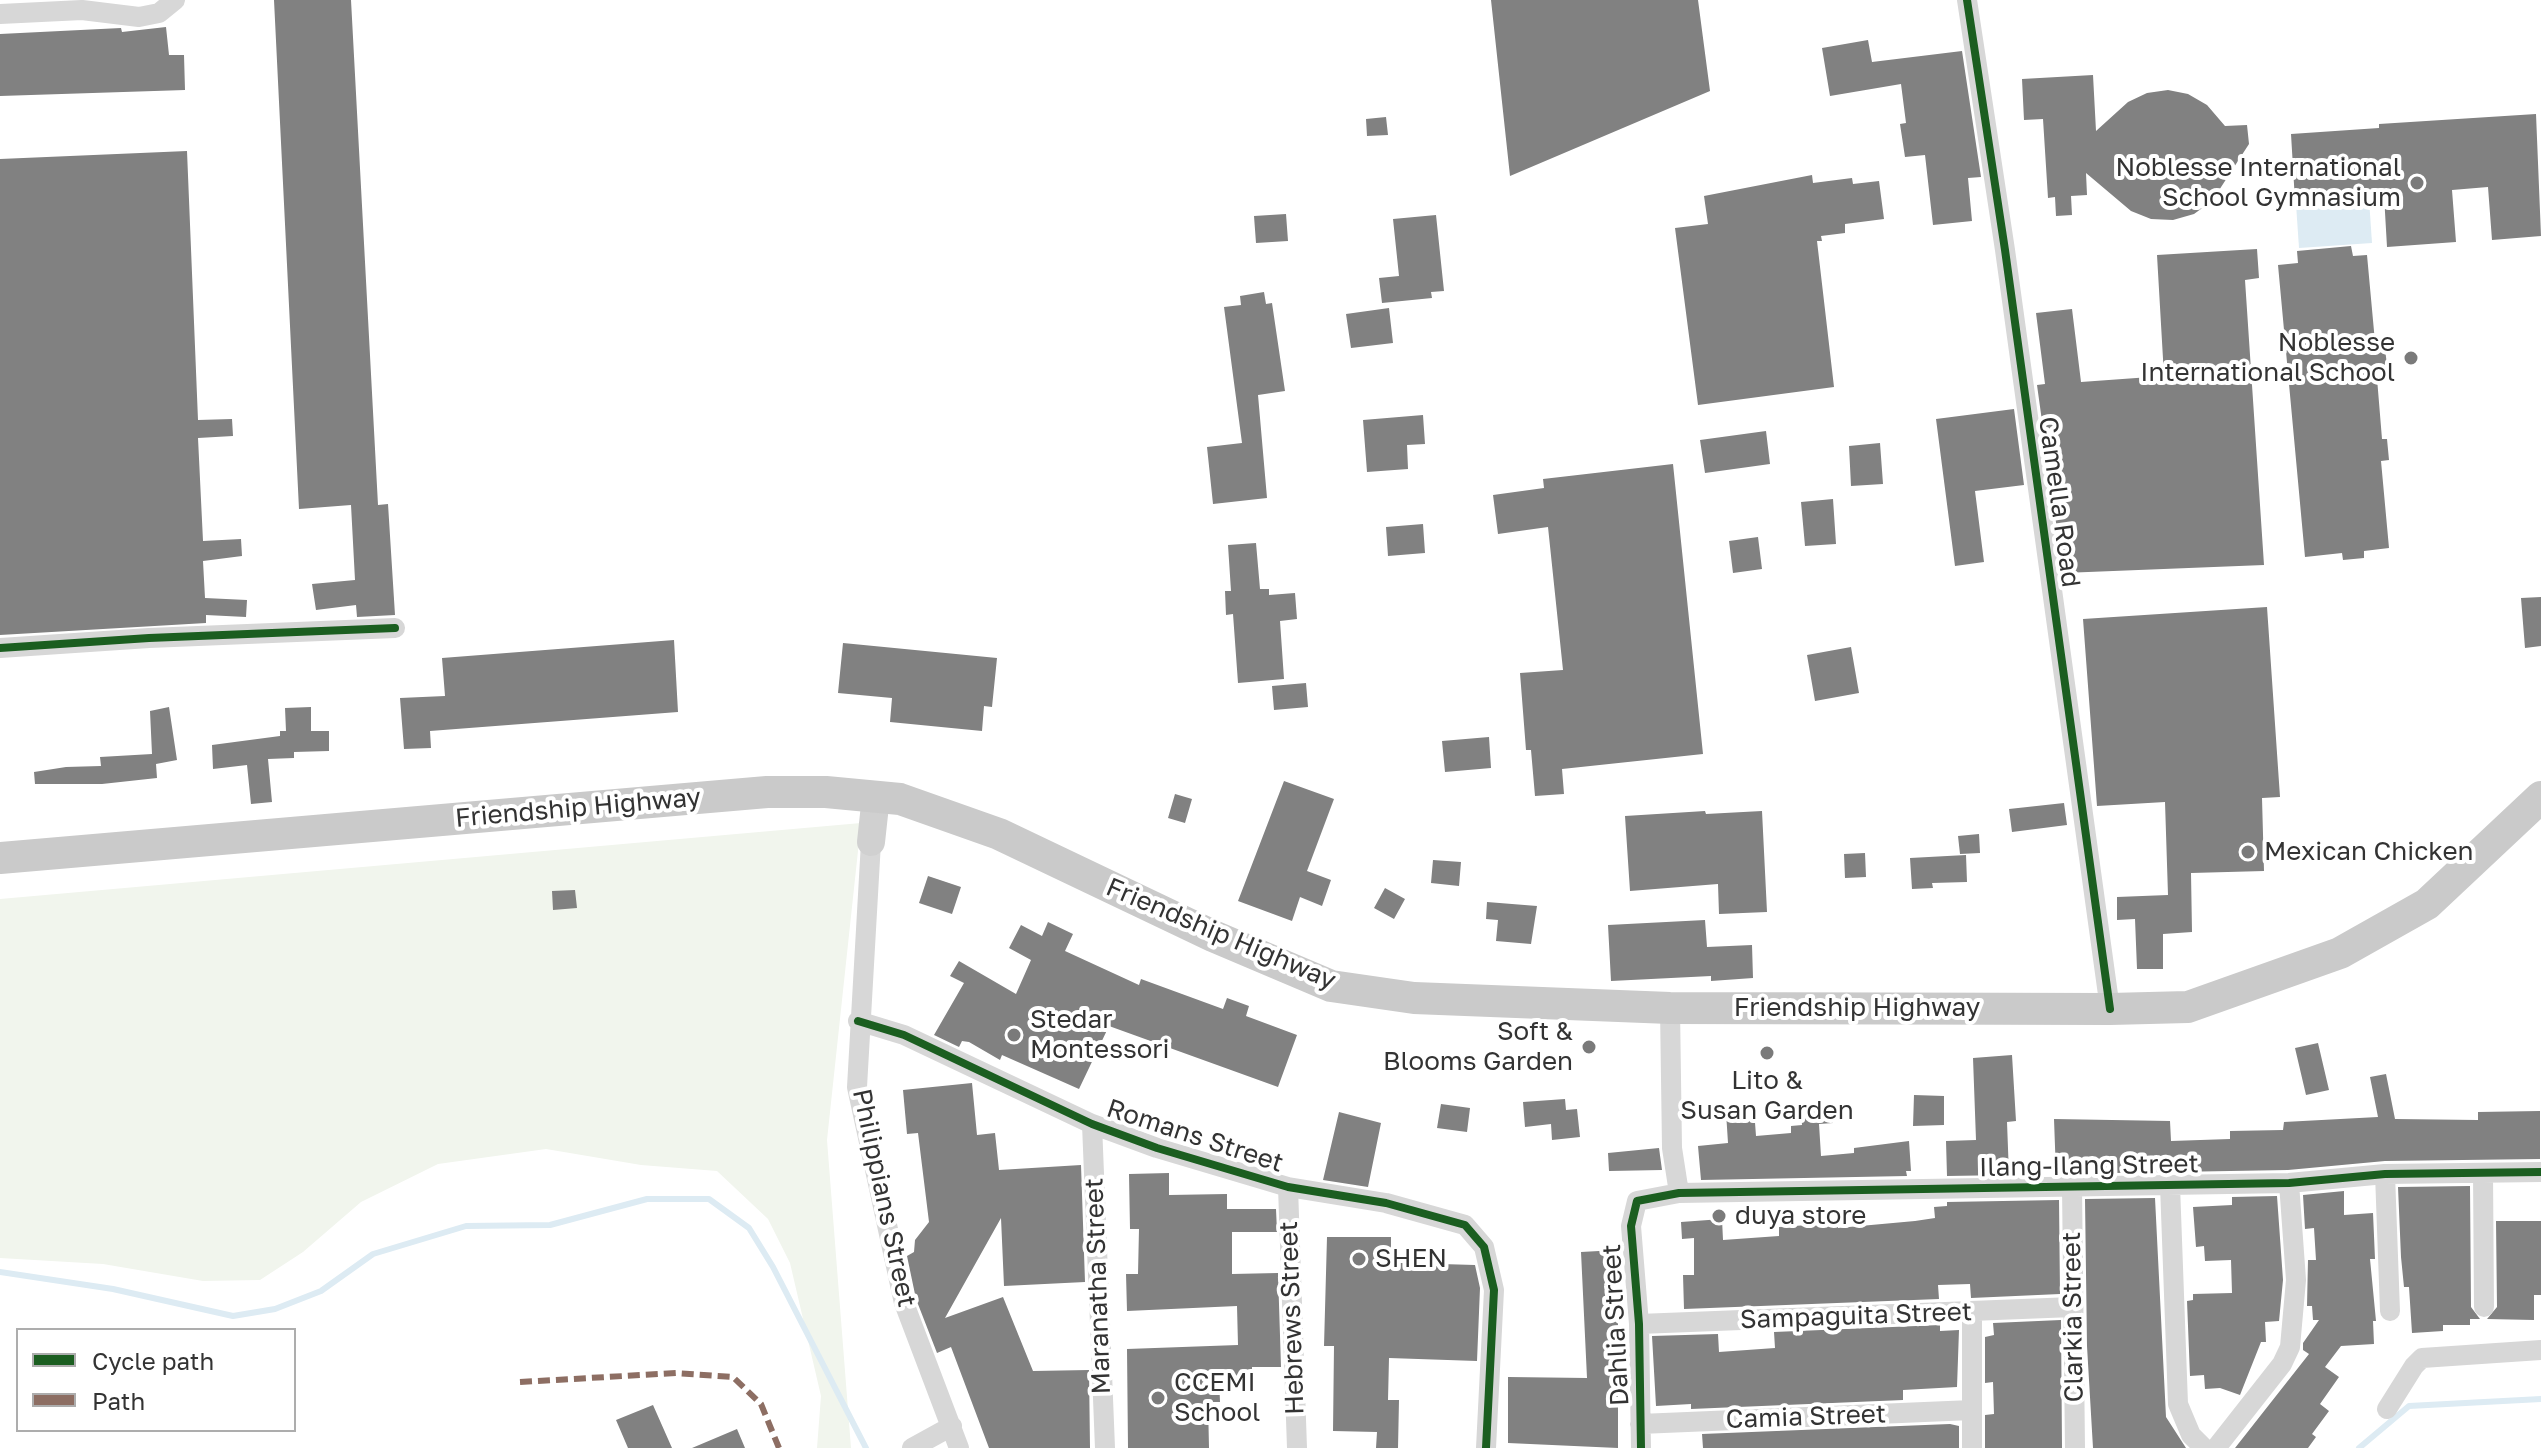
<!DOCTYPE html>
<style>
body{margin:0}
#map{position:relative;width:2541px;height:1448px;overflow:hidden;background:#fff;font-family:"Golos Text",sans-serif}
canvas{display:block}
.legend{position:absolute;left:16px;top:1328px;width:280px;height:104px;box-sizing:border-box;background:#fff;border:2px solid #adadad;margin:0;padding:10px 14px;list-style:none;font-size:24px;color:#333}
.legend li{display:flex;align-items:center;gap:16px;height:40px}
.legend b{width:40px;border:2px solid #adadad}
</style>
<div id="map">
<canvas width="2541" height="1448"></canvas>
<ul class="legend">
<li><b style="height:10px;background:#1b5e20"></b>Cycle path</li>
<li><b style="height:10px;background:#8d6e63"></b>Path</li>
</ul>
</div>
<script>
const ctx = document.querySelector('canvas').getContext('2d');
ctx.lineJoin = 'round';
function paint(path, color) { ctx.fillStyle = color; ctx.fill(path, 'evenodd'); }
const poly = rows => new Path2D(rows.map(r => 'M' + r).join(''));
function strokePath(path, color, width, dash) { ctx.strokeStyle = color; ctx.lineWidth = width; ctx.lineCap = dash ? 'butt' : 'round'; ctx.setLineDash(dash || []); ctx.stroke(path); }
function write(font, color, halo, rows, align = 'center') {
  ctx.font = font + ' "Golos Text",sans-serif'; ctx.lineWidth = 8; ctx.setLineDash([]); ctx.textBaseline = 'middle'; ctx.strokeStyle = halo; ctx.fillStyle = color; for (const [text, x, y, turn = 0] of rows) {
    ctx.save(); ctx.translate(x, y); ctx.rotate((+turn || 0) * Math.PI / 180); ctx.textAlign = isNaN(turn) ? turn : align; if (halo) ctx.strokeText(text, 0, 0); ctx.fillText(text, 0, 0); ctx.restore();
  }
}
const green = poly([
 [861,823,827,1140,851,1448,817,1448,821,1396,790,1263,768,1219,717,1171,641,1165,546,1149,438,1164,361,1202,303,1252,260,1280,203,1281,103,1264,0,1258,0,899]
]);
const water = poly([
 [2369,199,2372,243,2299,248,2296,204]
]);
const stream = poly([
 [0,1272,113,1289,233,1316,275,1309,321,1291,373,1254,466,1226,550,1225,647,1199,709,1199,749,1228,773,1267,866,1448],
 [2359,1448,2409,1406,2541,1399]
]);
const building = poly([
 [274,0,351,0,378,505,388,504,395,615,357,617,356,605,316,610,312,584,355,580,351,505,299,509],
 [1491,0,1698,0,1710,91,1510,176],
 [166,27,169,55,184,55,185,90,0,96,0,34,121,28,122,32],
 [1868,40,1872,62,1962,51,1981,177,1968,178,1972,221,1933,225,1925,155,1905,157,1900,124,1906,123,1901,84,1830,96,1822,48],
 [2093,75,2096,131,2128,102,2147,93,2168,90,2188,94,2207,105,2225,126,2247,125,2249,144,2212,201,2194,214,2173,220,2151,219,2131,211,2086,173,2087,195,2071,196,2072,215,2056,216,2055,197,2048,198,2043,119,2024,120,2022,79],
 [2536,114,2541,236,2492,240,2488,187,2452,190,2456,242,2387,247,2384,195,2295,201,2291,134,2379,128,2379,124],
 [1386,117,1388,135,1367,136,1366,119],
 [187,151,198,420,232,419,233,436,198,438,203,541,241,539,242,556,203,561,205,598,247,600,246,617,206,615,206,623,0,635,0,159],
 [1812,175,1813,183,1852,178,1853,184,1879,181,1884,219,1845,224,1845,233,1821,236,1822,241,1817,241,1834,387,1698,405,1675,228,1708,224,1704,196],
 [1286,214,1288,241,1256,243,1254,216],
 [1436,215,1444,291,1431,292,1432,298,1382,303,1379,278,1399,276,1393,219],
 [2351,246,2353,256,2367,255,2375,342,2384,341,2387,365,2376,366,2382,439,2387,439,2389,460,2381,461,2389,548,2364,551,2364,558,2343,560,2342,553,2305,557,2278,265,2298,263,2297,251],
 [2257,249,2259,278,2245,280,2264,565,2063,573,2037,385,2045,384,2036,313,2072,309,2081,382,2164,376,2157,255],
 [1264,292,1266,304,1272,303,1285,391,1258,395,1267,498,1213,504,1207,447,1242,443,1224,307,1241,305,1240,296],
 [1389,308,1393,343,1351,348,1346,314],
 [2014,409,2024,485,1975,491,1984,562,1955,566,1936,419],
 [1423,415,1425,444,1407,445,1408,469,1367,472,1363,420],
 [1766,431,1770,464,1705,473,1700,440],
 [1880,443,1883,484,1851,486,1849,446],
 [1673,464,1703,754,1562,769,1564,794,1535,796,1531,750,1526,750,1520,673,1563,670,1548,527,1498,534,1493,495,1544,488,1543,479],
 [1833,499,1836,544,1805,546,1801,502],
 [1423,524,1425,553,1388,556,1386,527],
 [1758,537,1762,569,1733,573,1729,541],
 [1256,543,1260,589,1269,589,1269,595,1295,593,1297,619,1280,621,1284,679,1238,683,1233,614,1226,615,1225,591,1231,591,1228,545],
 [2541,597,2541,646,2525,648,2521,598],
 [2267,607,2280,797,2262,798,2264,871,2191,873,2192,932,2163,934,2163,969,2137,969,2135,919,2117,920,2117,897,2168,895,2165,802,2097,806,2083,619],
 [674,640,678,712,430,731,431,748,404,749,400,698,445,696,442,658],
 [843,643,997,658,992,707,984,706,982,731,890,722,892,698,838,693],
 [1851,647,1859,693,1815,701,1807,655],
 [1306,683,1308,707,1274,710,1272,686],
 [169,707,177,760,156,764,157,778,102,784,35,784,34,772,66,767,101,766,100,757,152,754,150,711],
 [311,707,311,731,329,731,329,751,294,752,294,758,268,759,272,802,251,804,247,765,213,769,212,745,280,736,280,731,286,731,285,708],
 [1489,737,1491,768,1445,772,1442,741],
 [1284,781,1334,799,1307,871,1331,880,1322,906,1300,897,1292,921,1238,901],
 [1175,794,1192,799,1185,823,1168,818],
 [2064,803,2067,825,2012,832,2009,809],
 [1705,811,1706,814,1762,811,1767,912,1719,914,1718,884,1630,891,1625,816],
 [1979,834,1980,853,1960,854,1958,836],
 [1865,853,1866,877,1845,878,1844,854],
 [1966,855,1967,882,1932,883,1933,888,1912,889,1910,858],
 [1433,860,1461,862,1459,886,1431,883],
 [928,876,961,887,952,914,919,903],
 [1385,888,1405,899,1394,919,1374,908],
 [575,890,577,908,553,910,552,891],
 [1487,902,1537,906,1531,944,1496,941,1498,920,1486,919],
 [1705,920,1707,947,1752,945,1753,978,1711,981,1711,976,1611,981,1608,925],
 [1048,922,1073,934,1065,951,1139,985,1141,979,1223,1009,1227,998,1249,1006,1246,1016,1297,1035,1278,1087,1109,1026,1079,1089,1002,1055,1000,1060,969,1042,962,1041,959,1047,934,1035,964,983,950,976,959,961,1016,994,1031,960,1009,948,1021,925,1042,936],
 [2318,1043,2329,1090,2306,1095,2295,1048],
 [2012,1055,2016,1121,2007,1122,2009,1175,1947,1176,1946,1141,1976,1140,1973,1058],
 [2386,1074,2395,1119,2478,1120,2478,1112,2540,1111,2540,1159,2385,1161,2288,1170,2056,1174,2054,1119,2170,1121,2171,1141,2230,1139,2230,1131,2283,1130,2284,1122,2378,1117,2370,1077],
 [972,1083,977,1135,995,1133,999,1170,1081,1165,1085,1282,1004,1286,1001,1218,945,1318,1003,1297,1033,1371,1089,1370,1090,1448,989,1448,951,1347,937,1353,916,1299,907,1256,914,1252,915,1240,929,1222,918,1133,907,1134,903,1090],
 [1914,1095,1944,1096,1944,1125,1913,1126],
 [1565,1099,1566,1110,1577,1109,1580,1137,1552,1140,1551,1124,1525,1127,1523,1102],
 [1441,1104,1470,1108,1467,1132,1437,1128],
 [1832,1106,1833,1123,1819,1124,1821,1156,1854,1153,1854,1148,1909,1141,1911,1171,1906,1171,1907,1176,1701,1180,1698,1146,1728,1143,1726,1112,1754,1109,1756,1136,1791,1133,1791,1126,1802,1125,1801,1109],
 [1339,1112,1381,1123,1368,1187,1323,1180],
 [1659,1148,1662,1170,1609,1171,1608,1153],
 [1169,1173,1169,1195,1227,1194,1227,1209,1276,1209,1277,1232,1232,1232,1232,1274,1278,1273,1281,1367,1252,1367,1252,1376,1219,1377,1220,1402,1208,1402,1209,1448,1128,1448,1127,1349,1238,1345,1237,1306,1127,1311,1126,1274,1138,1274,1139,1229,1130,1229,1129,1174],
 [2470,1186,2471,1307,2480,1319,2470,1319,2470,1325,2443,1325,2443,1331,2412,1333,2409,1287,2404,1287,2401,1257,2398,1187],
 [2344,1191,2344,1215,2373,1213,2375,1259,2370,1259,2376,1321,2373,1321,2374,1344,2341,1346,2325,1367,2339,1377,2320,1404,2329,1411,2312,1434,2316,1437,2308,1448,2235,1448,2309,1354,2303,1350,2303,1343,2319,1320,2313,1320,2312,1306,2307,1306,2308,1260,2316,1260,2314,1228,2305,1229,2303,1195],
 [2277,1196,2283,1280,2279,1321,2265,1322,2266,1342,2261,1342,2240,1395,2220,1388,2205,1389,2204,1375,2190,1376,2187,1301,2193,1300,2193,1294,2232,1293,2231,1260,2205,1261,2204,1246,2196,1247,2193,1207,2232,1205,2232,1197],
 [2155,1198,2166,1417,2186,1448,2093,1448,2087,1346,2085,1199],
 [2059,1200,2060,1294,1971,1298,1970,1284,1938,1285,1939,1299,1684,1309,1683,1275,1694,1275,1694,1238,1682,1239,1681,1222,1722,1219,1723,1240,1779,1236,1779,1227,1838,1223,1838,1228,1915,1221,1935,1218,1934,1207,1947,1206,1947,1202],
 [2496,1221,2541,1221,2541,1295,2534,1295,2534,1320,2487,1319,2497,1307],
 [1327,1237,1391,1237,1391,1253,1442,1254,1441,1264,1475,1265,1480,1288,1477,1361,1389,1358,1388,1400,1399,1400,1398,1448,1376,1448,1377,1432,1333,1431,1334,1346,1324,1346],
 [1617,1250,1618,1284,1610,1284,1611,1316,1618,1316,1618,1448,1508,1443,1508,1377,1587,1378,1581,1252],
 [2061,1320,2062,1448,1985,1448,1985,1415,1994,1414,1993,1382,1985,1383,1985,1337,1994,1335,1993,1323],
 [1940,1325,1940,1331,1959,1330,1957,1387,1903,1390,1903,1400,1691,1409,1691,1404,1656,1406,1652,1336,1718,1334,1719,1352,1775,1348,1774,1332],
 [653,1405,672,1448,628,1448,616,1420],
 [1950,1424,1959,1426,1959,1448,1703,1448,1702,1434],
 [737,1429,745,1448,692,1448]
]);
const street = poly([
 [1967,0,2005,250,2110,1009],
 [0,14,82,10,139,17,159,13,175,0],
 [0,648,149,638,395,628],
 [871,842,857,1087,904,1303,959,1448],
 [1670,1008,1672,1148,1679,1193],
 [858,1021,904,1035,1092,1124,1157,1148,1288,1187,1386,1203,1465,1225,1484,1247,1494,1290,1486,1448],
 [1092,1124,1105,1448],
 [2483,1173,2484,1307],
 [2385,1174,2390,1311],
 [2170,1185,2178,1404,2191,1435,2204,1448],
 [2072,1186,2075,1448],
 [1288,1187,1297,1448],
 [1972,1312,1972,1448],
 [1639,1324,2073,1307],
 [2387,1409,2414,1366,2422,1358,2541,1350],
 [1640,1424,1972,1410],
 [912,1448,952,1426],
 [1641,1448,1639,1324,1631,1226,1637,1201,1679,1193,2289,1183,2385,1174,2541,1172],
 [2216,1448,2282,1364,2290,1347,2296,1280,2289,1183]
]);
const secondary = poly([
 [871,842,876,796]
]);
const primary = poly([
 [0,858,767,792,826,792,900,799,999,834,1213,936,1331,986,1414,998,1670,1008,2110,1009,2188,1007,2340,953,2427,904,2541,797]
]);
const quiet = poly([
 [520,1382,676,1373,733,1377,761,1404,779,1448]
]);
const cycleway = poly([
 [1967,0,2005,250,2110,1009],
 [0,648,149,638,395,628],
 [858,1021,904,1035,1092,1124,1157,1148,1288,1187,1386,1203,1465,1225,1484,1247,1494,1290,1486,1448],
 [1641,1448,1639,1324,1631,1226,1637,1201,1679,1193,2289,1183,2385,1174,2541,1172]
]);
const markers = [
 [2417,183,8,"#7a7a7a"],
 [2411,358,8,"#7a7a7a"],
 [2248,852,8,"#7a7a7a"],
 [1014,1035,8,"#7a7a7a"],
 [1589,1047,8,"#7a7a7a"],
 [1767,1053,8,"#7a7a7a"],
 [1719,1216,8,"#7a7a7a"],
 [1359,1259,8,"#7a7a7a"],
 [1158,1398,8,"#7a7a7a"]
];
const poiNames = [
 ["Noblesse International",2401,168,"right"],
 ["School Gymnasium",2401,198,"right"],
 ["Noblesse",2395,343,"right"],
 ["International School",2395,373,"right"],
 ["Mexican Chicken",2264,852],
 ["Stedar",1030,1020],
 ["Montessori",1030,1050],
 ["Soft &",1573,1032,"right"],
 ["Blooms Garden",1573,1062,"right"],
 ["Lito &",1767,1081,"center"],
 ["Susan Garden",1767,1111,"center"],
 ["duya store",1735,1216],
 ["SHEN",1375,1259],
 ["CCEMI",1174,1383],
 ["School",1174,1413]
];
const streetNames = [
 ["Camella Road",2059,502,82],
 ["Friendship Highway",578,808,-5],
 ["Friendship Highway",1221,934,23],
 ["Friendship Highway",1857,1008],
 ["Romans Street",1195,1136,18],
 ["Ilang-Ilang Street",2089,1166,-1],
 ["Philippians Street",884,1198,78],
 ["Maranatha Street",1098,1286,-92],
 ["Sampaguita Street",1856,1316,-2],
 ["Clarkia Street",2073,1317,-91],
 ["Hebrews Street",1292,1318,-92],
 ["Dahlia Street",1616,1325,-93],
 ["Camia Street",1806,1417,-2]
];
paint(green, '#f1f5ed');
paint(water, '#ddebf3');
strokePath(stream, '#ddebf3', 6);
paint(building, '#818181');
strokePath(street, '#d7d7d7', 20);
strokePath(secondary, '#d0d0d0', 28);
strokePath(primary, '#cacaca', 32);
strokePath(quiet, '#8d6e63', 6, [12, 6]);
strokePath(cycleway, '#1b5e20', 8);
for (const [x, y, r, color] of markers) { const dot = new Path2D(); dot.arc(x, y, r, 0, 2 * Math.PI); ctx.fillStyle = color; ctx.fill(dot); strokePath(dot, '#fff', 3); }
write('26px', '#333', '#fff', poiNames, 'left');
write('26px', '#333', '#fff', streetNames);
</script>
